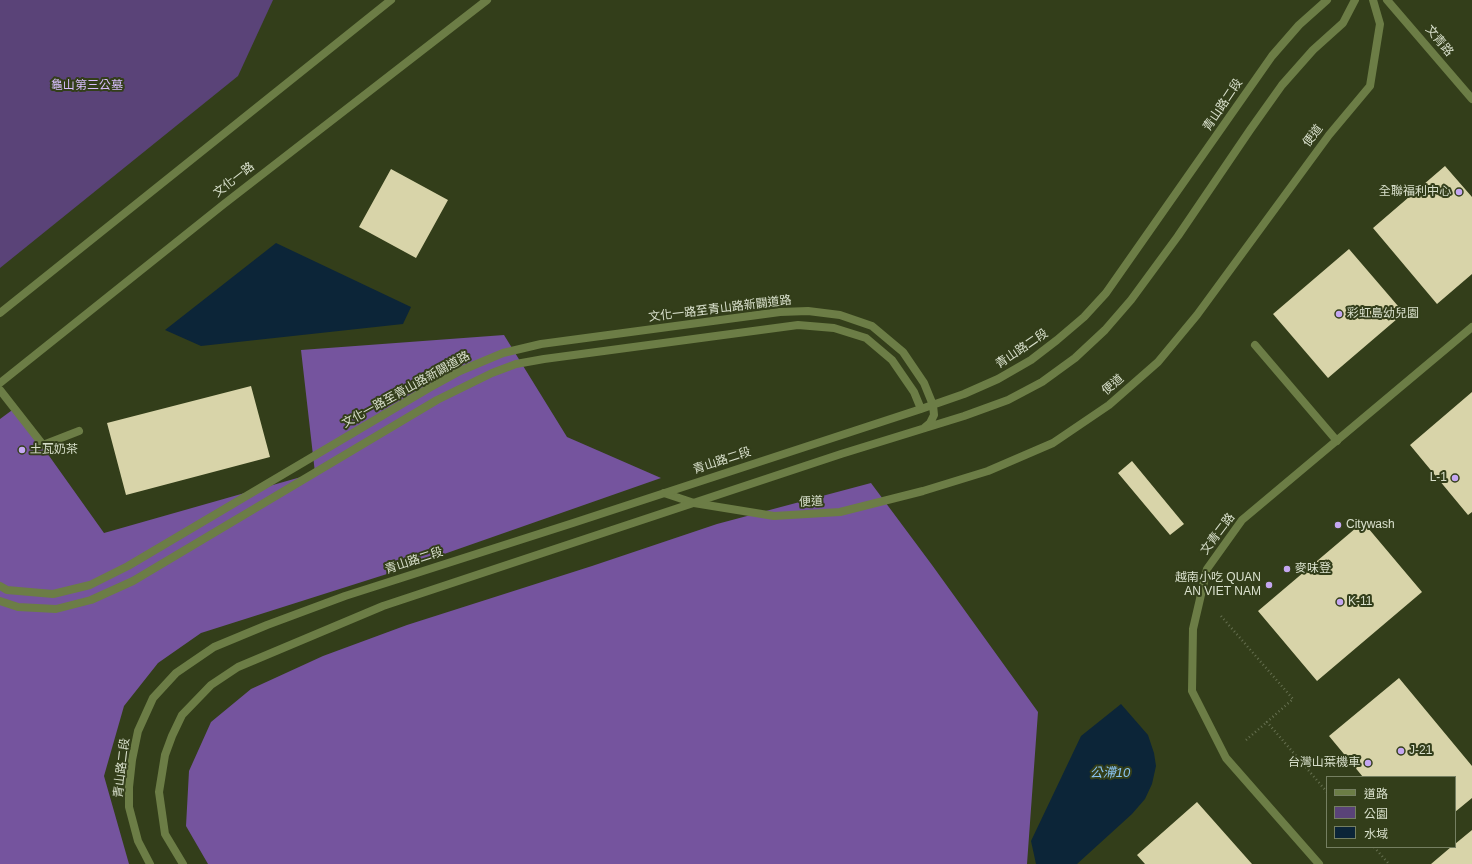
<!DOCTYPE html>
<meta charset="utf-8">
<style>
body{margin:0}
#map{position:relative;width:1472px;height:864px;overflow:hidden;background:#333e1a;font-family:Helvetica,"Noto Sans TC",sans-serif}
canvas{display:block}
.legend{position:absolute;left:1326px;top:776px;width:130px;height:72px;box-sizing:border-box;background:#333e1a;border:1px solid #757f61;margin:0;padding:5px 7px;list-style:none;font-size:12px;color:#d9e0cc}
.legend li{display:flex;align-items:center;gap:8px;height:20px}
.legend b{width:20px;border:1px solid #757f61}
</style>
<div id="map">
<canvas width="1472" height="864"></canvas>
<ul class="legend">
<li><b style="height:5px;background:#6c7d46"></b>道路</li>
<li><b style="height:11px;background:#5a4378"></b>公園</li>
<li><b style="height:11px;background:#0c2538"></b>水域</li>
</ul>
</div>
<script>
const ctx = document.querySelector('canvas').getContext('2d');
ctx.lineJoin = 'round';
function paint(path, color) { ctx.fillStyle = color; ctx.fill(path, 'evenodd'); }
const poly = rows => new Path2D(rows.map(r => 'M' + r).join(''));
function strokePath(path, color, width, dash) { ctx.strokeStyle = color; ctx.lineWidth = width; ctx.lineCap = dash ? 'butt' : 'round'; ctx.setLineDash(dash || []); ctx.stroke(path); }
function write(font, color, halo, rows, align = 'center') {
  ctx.font = font + ' Helvetica,"Noto Sans TC",sans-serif'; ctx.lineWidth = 4; ctx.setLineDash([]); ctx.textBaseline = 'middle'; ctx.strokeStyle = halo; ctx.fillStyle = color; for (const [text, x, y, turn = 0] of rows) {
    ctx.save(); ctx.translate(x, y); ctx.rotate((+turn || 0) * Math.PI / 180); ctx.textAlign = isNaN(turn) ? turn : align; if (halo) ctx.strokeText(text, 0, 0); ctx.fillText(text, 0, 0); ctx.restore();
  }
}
const green = poly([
 [0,0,273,0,238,76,0,268]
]);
const forest = poly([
 [504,335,567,437,661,478,387,574,201,633,158,663,124,706,104,776,129,864,0,864,0,419,15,408,104,533,315,473,301,350],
 [871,483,932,565,1038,712,1027,864,208,864,186,826,189,771,211,722,251,689,323,656,407,625,592,566,717,524]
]);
const water = poly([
 [276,243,411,307,403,324,201,346,165,330],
 [1121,704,1148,735,1154,753,1156,766,1152,784,1145,799,1132,814,1077,864,1036,864,1031,841,1081,736]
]);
const building = poly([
 [1445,166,1472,197,1472,274,1437,304,1373,228],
 [391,169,448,200,416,258,359,227],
 [1349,249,1404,313,1328,378,1273,314],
 [251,386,270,457,126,495,107,423],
 [1472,392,1472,512,1468,515,1410,445],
 [1132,461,1184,524,1170,535,1118,473],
 [1363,522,1422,592,1317,681,1258,611],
 [1399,678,1472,766,1472,798,1455,812,1455,777,1363,777,1329,736],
 [1197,802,1252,864,1145,864,1137,855],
 [1472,830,1472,864,1431,864,1451,847,1455,847,1455,844]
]);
const path = poly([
 [1221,616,1293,699,1267,722,1327,792],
 [1246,740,1267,722],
 [1374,847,1389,864]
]);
const service = poly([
 [1255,345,1337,441],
 [0,390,43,445,79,431],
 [664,493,694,503,774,516,840,512,923,491,988,471,1053,443,1109,405,1158,362,1197,315,1329,135,1370,86,1380,24,1373,0]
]);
const minor = poly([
 [1387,0,1472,99],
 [1319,864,1226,758,1192,691,1193,629,1207,569,1242,520,1472,327]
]);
const tertiary = poly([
 [0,313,391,0],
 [0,383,224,204,487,0],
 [0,586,7,590,53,594,90,585,128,566,429,388,460,371,503,353,541,344,780,312,808,311,840,315,872,326,903,352,924,383,933,405,934,415,930,423,924,428],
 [0,601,18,607,56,609,91,600,133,581,437,400,492,373,516,364,544,359,798,325,834,328,866,338,892,360,914,392,921,409],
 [150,864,138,841,129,807,129,787,132,760,138,731,153,698,176,673,214,647,267,625,345,596,573,523,921,409,964,394,998,379,1031,360,1057,340,1084,317,1106,293,1272,56,1299,25,1327,0],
 [183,864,165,834,159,792,165,755,172,736,182,715,211,685,238,667,383,606,841,454,964,416,1008,400,1042,382,1075,358,1105,330,1131,300,1178,236,1250,130,1282,85,1313,50,1343,23,1355,0]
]);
const markers = [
 [1459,192,4,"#c5a7f1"],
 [1339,314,4,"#c5a7f1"],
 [22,450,4,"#c5a7f1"],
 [1455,478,4,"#c5a7f1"],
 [1338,525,4,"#c5a7f1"],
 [1287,569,4,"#c5a7f1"],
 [1269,585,4,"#c5a7f1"],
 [1340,602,4,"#c5a7f1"],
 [1401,751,4,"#c5a7f1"],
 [1368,763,4,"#c5a7f1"]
];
const streetNames = [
 ["文青路",1439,41,50],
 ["青山路二段",1223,105,-56],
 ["便道",1313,136,-53],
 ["文化一路",234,180,-38],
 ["文化一路至青山路新闢道路",720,309,-7],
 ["青山路二段",1022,349,-34],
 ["便道",1113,385,-41],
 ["文化一路至青山路新闢道路",406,390,-29],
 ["青山路二段",722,461,-18],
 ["便道",811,502,-3],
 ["文青二路",1218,534,-53],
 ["青山路二段",414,561,-18],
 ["青山路二段",122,768,-83]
];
const parkNames = [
 ["龜山第三公墓",87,86]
];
const poiNames = [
 ["全聯福利中心",1451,192,"right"],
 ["彩虹島幼兒園",1347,314],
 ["土瓦奶茶",30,450],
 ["L-1",1447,478,"right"],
 ["Citywash",1346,525],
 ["麥味登",1295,569],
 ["越南小吃 QUAN",1261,578,"right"],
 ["AN VIET NAM",1261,592,"right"],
 ["K-11",1348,602],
 ["J-21",1409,751],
 ["台灣山葉機車",1360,763,"right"]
];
const waterNames = [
 ["公滯10",1110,773]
];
paint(green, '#5a4378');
paint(forest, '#75549e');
paint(water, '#0c2538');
paint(building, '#d8d4a9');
strokePath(path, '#667050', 2.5, [1, 3]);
strokePath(service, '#6c7d46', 8);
strokePath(minor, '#6c7d46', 8);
strokePath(tertiary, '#6c7d46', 8);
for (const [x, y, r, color] of markers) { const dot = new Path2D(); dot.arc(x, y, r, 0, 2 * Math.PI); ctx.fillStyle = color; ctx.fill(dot); strokePath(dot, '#333e1a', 1.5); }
write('12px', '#d9e0cc', '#333e1a', streetNames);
write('12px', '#d7befc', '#333e1a', parkNames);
write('12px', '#d9e0cc', '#333e1a', poiNames, 'left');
write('italic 13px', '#8bc5f3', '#333e1a', waterNames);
</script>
